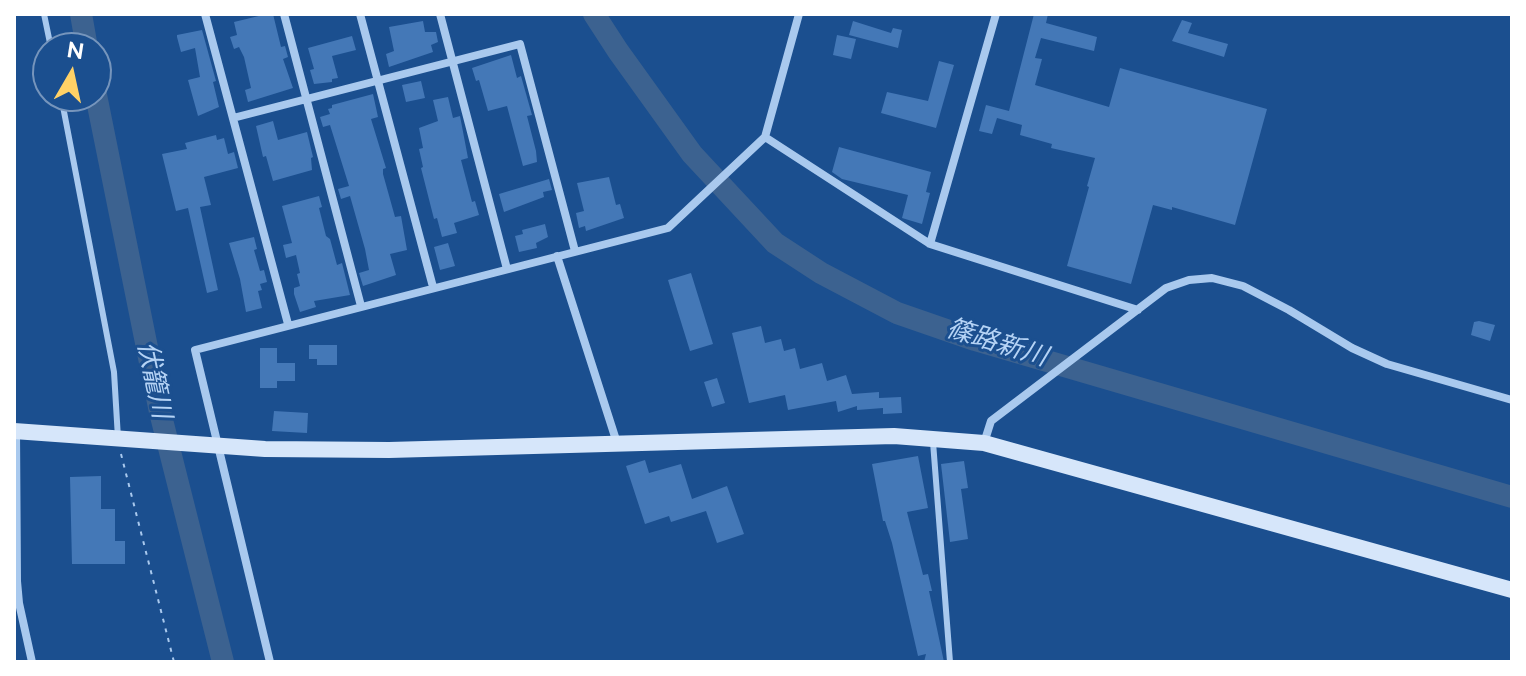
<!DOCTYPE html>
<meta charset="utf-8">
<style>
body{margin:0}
#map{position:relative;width:1526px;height:676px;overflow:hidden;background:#1b4f8f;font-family:Raleway,sans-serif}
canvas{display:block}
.frame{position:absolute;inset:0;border:16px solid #fff;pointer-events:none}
.north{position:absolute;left:32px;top:32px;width:80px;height:80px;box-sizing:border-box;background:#1b4f8f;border:2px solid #7695bc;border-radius:50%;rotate:9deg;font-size:22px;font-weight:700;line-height:32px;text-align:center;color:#fff}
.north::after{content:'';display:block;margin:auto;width:28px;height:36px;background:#ffd166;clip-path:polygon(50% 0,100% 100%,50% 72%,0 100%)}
</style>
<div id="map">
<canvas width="1526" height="676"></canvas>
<div class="frame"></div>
<div class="north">N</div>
</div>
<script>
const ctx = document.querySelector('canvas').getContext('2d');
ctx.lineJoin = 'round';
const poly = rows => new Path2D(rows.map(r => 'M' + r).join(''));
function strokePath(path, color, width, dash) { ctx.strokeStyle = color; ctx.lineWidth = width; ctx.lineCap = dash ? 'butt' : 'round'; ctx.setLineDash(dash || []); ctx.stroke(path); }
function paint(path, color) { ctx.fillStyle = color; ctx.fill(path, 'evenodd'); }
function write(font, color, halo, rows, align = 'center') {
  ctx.font = font + ' Raleway,"Noto Sans JP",sans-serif'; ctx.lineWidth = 6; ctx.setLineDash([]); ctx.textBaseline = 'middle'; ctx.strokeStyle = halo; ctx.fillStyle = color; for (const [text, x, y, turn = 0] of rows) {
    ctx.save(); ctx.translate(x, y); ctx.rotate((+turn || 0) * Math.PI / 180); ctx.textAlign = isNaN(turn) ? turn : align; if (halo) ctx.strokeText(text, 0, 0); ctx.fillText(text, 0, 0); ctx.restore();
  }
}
const river = poly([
 [81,14,87,48],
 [594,14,618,51,692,154,775,243,821,273,897,313,975,340,1512,497],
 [96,95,160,412,223,662]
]);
const building = poly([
 [267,14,273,14,281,47,285,46,288,57,283,59,293,88,248,102,245,90,251,88,244,57,239,47,234,49,230,37,237,35,234,22],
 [1034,14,1048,14,1046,23,1097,37,1094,51,1041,38,1035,58,1042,59,1035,85,1109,107,1120,68,1267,109,1235,225,1172,207,1172,210,1153,205,1131,284,1067,266,1089,187,1087,186,1095,158,1051,148,1052,144,1020,135,1022,125,997,118,992,134,979,131,986,105,1009,111],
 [1182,20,1192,23,1188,33,1228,44,1224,57,1172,41],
 [423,21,425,32,436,32,438,42,431,45,433,52,389,67,386,54,394,51,389,27],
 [853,21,891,33,893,28,902,30,898,48,849,35],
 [202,30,216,81,213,82,219,107,198,116,188,80,200,77,195,48,181,52,177,37,177,35],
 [837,35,856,39,851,59,833,55],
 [352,36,356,50,332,56,338,78,332,79,332,82,314,84,310,70,314,69,308,48],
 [511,55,517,78,521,76,532,115,527,116,536,151,537,162,523,166,507,106,488,111,479,80,476,81,472,68],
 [939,61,954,65,936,128,881,113,887,92,928,101],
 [421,81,425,98,406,102,402,85],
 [373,94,378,117,371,119,386,168,383,169,383,174,395,217,401,216,407,250,390,254,396,275,363,286,359,273,369,270,365,249,350,196,341,199,338,189,349,186,330,125,323,127,320,117,330,114,328,109,332,108,332,105],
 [448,97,453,118,460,116,468,158,461,160,472,202,475,201,479,215,454,223,457,233,442,237,437,218,434,219,421,168,423,167,419,149,423,148,419,128,438,121,433,100],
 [273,121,278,140,307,132,313,157,311,158,312,170,273,181,266,156,263,157,256,126],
 [216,135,217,140,224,138,228,154,234,152,238,168,204,177,211,205,200,207,218,290,207,293,188,208,176,211,162,154,187,149,185,143],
 [839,147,931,172,926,192,930,193,922,224,902,218,908,195,842,179,832,172],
 [609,177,616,205,620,204,624,218,586,231,585,226,579,228,576,213,584,211,577,183],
 [549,179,552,190,543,192,544,197,504,212,499,194],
 [319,196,322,207,319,208,326,236,330,239,337,265,342,263,350,295,314,301,316,307,300,312,294,294,294,288,300,286,297,274,300,273,296,255,286,258,283,245,292,243,282,206],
 [545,224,548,237,536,243,537,248,519,252,515,236,523,234,522,230],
 [254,237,257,249,254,250,260,271,264,270,267,282,260,284,262,290,258,291,262,308,246,312,240,279,229,243],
 [448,243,455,266,440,270,434,247],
 [691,273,713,344,690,351,668,280],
 [1479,321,1495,325,1490,341,1471,335,1474,322],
 [761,326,765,343,781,339,784,351,795,348,800,369,822,363,827,381,846,375,852,394,879,392,879,398,901,397,902,413,883,414,883,408,857,410,857,406,838,412,836,401,788,410,785,395,749,403,732,333],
 [309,345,337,345,337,365,317,365,317,359,309,359],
 [260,348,277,348,277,363,295,363,295,381,277,381,277,388,260,388],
 [717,378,725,403,712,407,704,382],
 [274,411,308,413,307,433,272,431],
 [918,456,928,508,907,512,923,575,928,574,932,591,929,591,944,662,924,662,926,654,918,656,892,543,885,521,883,521,872,464],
 [645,460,649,473,681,464,692,499,727,486,744,534,717,543,706,511,671,522,669,516,645,524,626,466],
 [964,461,968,488,961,489,968,539,950,542,941,464],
 [101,476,101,509,115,509,115,541,125,541,125,564,72,564,70,477]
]);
const path = poly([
 [121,454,174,662]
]);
const lane = poly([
 [44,14,51,48],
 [61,96,114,372,118,438],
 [933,442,950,662]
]);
const street = poly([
 [205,14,288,324],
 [284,14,361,306],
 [360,14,433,287],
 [440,14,507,269],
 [233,118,520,44,575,251],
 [765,137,930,244,1138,310],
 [930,244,996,14],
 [557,256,617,443],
 [16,431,17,581,19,603,32,662],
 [984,443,991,421,1166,288,1189,280,1212,278,1243,286,1289,310,1352,348,1387,364,1512,400],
 [270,662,195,350,668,228,765,137,799,14]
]);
const secondary = poly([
 [14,431,265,449,389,450,894,436,984,443,1512,590]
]);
const waterNames = [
 ["篠路新川",997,343,17],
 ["伏籠川",154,380,78]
];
strokePath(river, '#3c6290', 22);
paint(building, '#4478b7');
strokePath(path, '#a9c9ee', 2, [4, 6]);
strokePath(lane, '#a9c9ee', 6);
strokePath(street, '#a9c9ee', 8);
strokePath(secondary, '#d6e6fa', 16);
write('italic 26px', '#b5d3f5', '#1b4f8f', waterNames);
</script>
